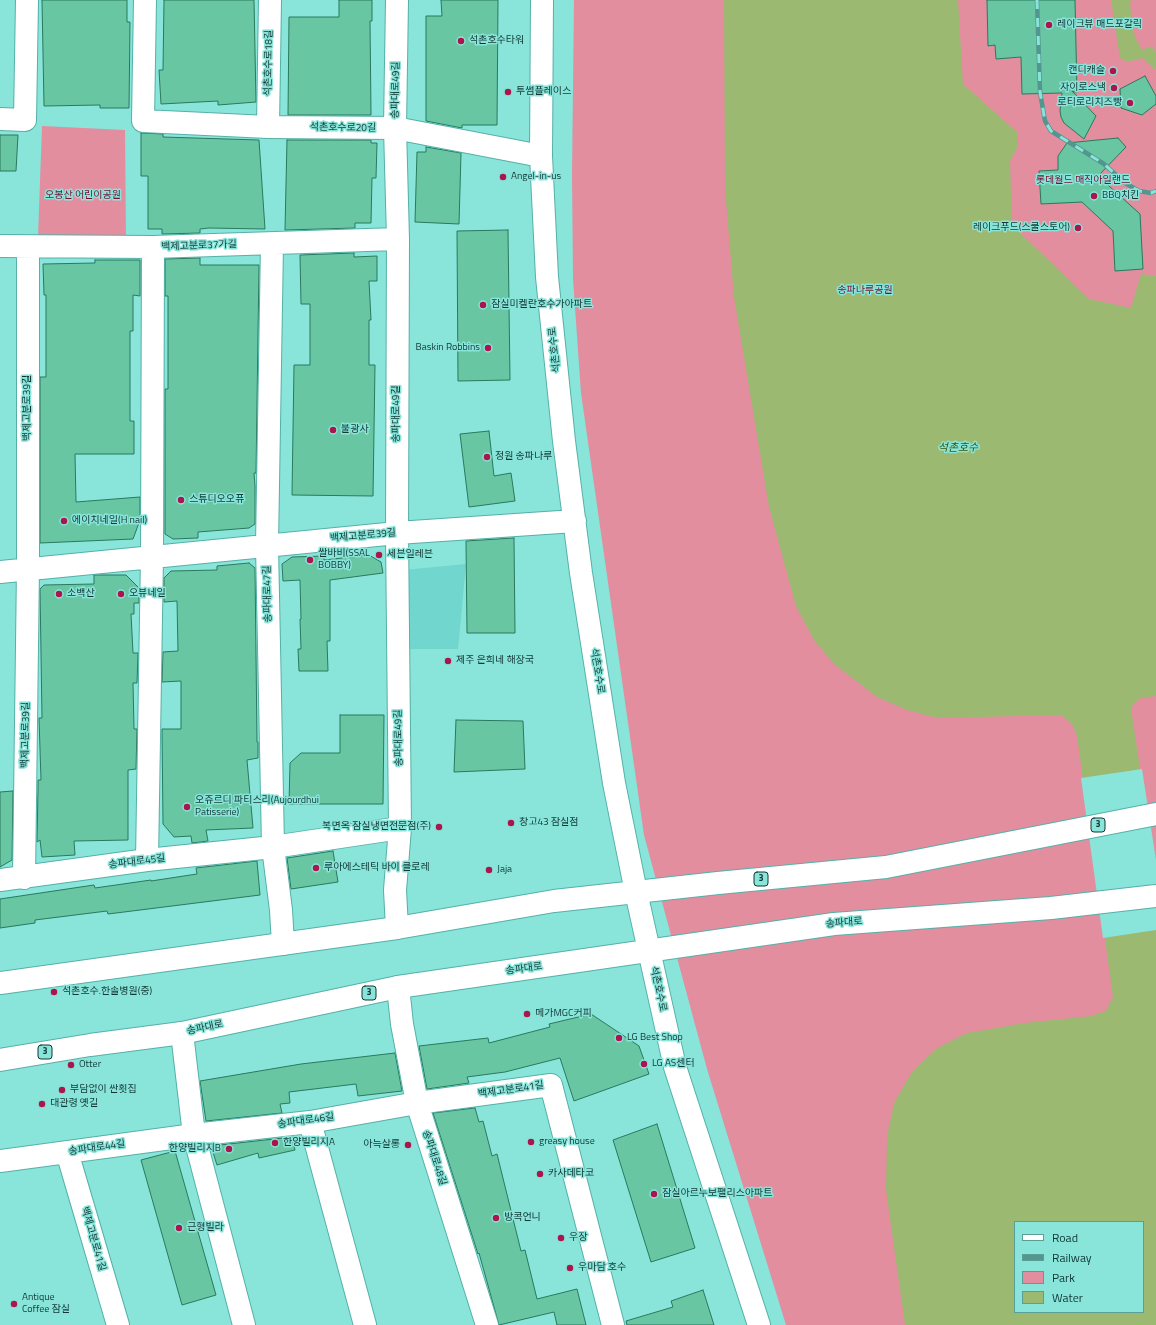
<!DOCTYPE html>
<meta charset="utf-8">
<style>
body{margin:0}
#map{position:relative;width:1156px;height:1325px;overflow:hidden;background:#89e4da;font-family:"Titillium Web",sans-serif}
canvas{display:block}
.legend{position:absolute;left:1014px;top:1221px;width:130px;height:92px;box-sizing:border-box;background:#89e4da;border:1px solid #599f98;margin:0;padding:5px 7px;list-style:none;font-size:12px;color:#113835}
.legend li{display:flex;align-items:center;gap:8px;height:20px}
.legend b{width:20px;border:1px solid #599f98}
</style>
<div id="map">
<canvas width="1156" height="1325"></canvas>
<ul class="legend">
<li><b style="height:5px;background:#fff"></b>Road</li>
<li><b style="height:5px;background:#53968f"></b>Railway</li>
<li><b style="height:11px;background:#e28e9f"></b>Park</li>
<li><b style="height:11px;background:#9bb970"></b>Water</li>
</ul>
</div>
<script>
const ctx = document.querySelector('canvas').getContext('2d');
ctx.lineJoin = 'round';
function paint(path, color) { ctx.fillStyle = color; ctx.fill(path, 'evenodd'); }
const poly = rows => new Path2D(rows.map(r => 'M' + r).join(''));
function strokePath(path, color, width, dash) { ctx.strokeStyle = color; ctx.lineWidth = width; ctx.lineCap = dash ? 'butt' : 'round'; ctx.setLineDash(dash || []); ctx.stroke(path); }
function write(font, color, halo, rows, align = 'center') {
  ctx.font = font + ' "Titillium Web","Noto Sans KR",sans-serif'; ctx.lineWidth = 3; ctx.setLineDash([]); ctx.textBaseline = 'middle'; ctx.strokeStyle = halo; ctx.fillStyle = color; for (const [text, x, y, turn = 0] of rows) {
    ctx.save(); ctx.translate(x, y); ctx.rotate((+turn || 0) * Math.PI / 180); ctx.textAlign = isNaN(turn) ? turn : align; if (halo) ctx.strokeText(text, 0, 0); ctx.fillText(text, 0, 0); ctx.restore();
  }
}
const built = poly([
 [466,564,458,649,405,649,404,570]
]);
const green = poly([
 [574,0,1156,0,1156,1325,786,1325,707,1069,644,835,581,393,573,279,572,174],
 [1015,1222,1143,1222,1143,1312,1015,1312],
 [42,126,125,130,126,242,38,237]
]);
const water = poly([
 [724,0,958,0,963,84,1018,133,1017,148,1010,161,1012,225,1089,299,1131,308,1141,274,1156,276,1156,696,1141,698,1134,703,1131,709,1156,873,1156,1325,905,1325,886,1190,887,1137,894,1103,912,1072,937,1048,967,1033,1025,1023,1091,1016,1106,1011,1113,997,1077,736,1072,724,1061,715,937,718,907,710,877,697,834,664,814,640,796,606,769,507,734,297,725,188],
 [1015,1222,1143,1222,1143,1312,1015,1312],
 [1111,0,1131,0,1130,5,1135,37,1142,50,1152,46,1156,53,1156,70,1142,58,1128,62,1120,58]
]);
const pier = poly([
 [1142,769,1156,860,1156,930,1103,938,1081,778]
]);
const building = poly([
 [42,0,127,0,127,22,130,22,129,108,100,108,100,105,44,106,42,0],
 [164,0,254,0,256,102,218,105,218,101,161,104,159,70,163,70,164,0],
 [339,0,372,0,372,21,370,21,371,115,288,115,289,17,339,17,339,0],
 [441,0,498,0,497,125,462,125,462,128,426,121,426,16,442,16,441,0],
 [987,0,1075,0,1077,93,1072,91,1096,116,1084,139,1064,123,1061,117,1060,111,1062,93,1022,94,1021,57,996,59,995,45,988,46,987,0],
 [1145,76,1156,96,1156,104,1142,115,1121,108,1120,89,1145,76],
 [141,133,163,134,163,137,259,140,265,229,209,228,200,229,200,233,162,234,162,229,148,229,148,176,141,176,141,133],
 [0,135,18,135,16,171,0,171,0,135],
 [1118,138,1126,147,1098,176,1140,214,1143,269,1115,271,1113,231,1082,202,1041,204,1039,171,1058,170,1058,156,1067,143,1118,138],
 [287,140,371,140,371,143,377,143,376,178,372,178,371,223,355,223,355,228,285,230,287,140],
 [426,147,461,153,459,224,415,222,417,152,426,152,426,147],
 [508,230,510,380,458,381,457,231,508,230],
 [354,253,354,257,377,256,377,281,369,281,371,320,369,320,369,365,375,365,373,496,292,495,294,365,310,365,310,304,301,304,300,255,354,253],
 [200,258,200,265,259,265,256,473,254,473,255,486,255,524,249,528,198,532,198,538,173,539,165,534,165,389,168,389,168,296,165,296,165,259,200,258],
 [95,260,140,260,140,296,133,295,133,331,130,331,130,421,134,421,134,454,75,454,76,502,140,497,140,520,133,539,40,543,40,377,46,377,46,295,44,295,43,264,95,263,95,260],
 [489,431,494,476,511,473,515,501,469,507,460,434,489,431],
 [514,538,515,633,467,633,466,541,514,538],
 [369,555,381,562,383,573,330,580,330,641,327,641,328,671,299,671,298,649,301,649,300,619,301,619,300,580,283,581,282,564,292,557,324,556,324,560,369,555],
 [249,563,255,568,257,742,258,742,258,758,247,760,253,828,206,830,208,841,192,843,191,836,174,837,163,824,162,729,181,729,181,681,162,682,163,652,178,651,177,601,164,602,164,578,171,571,217,570,217,566,249,563],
 [94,575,126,575,139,588,139,603,134,603,134,614,131,614,133,653,138,653,137,683,133,683,134,729,137,729,136,769,128,770,128,840,74,841,75,855,42,857,40,840,37,842,38,790,38,780,41,780,39,718,42,718,40,589,44,585,94,584,94,575],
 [340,715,384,715,383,804,289,804,290,763,301,753,340,753,340,715],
 [456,720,523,721,525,769,454,772,456,720],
 [13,791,12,860,0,867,0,792,13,791],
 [333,851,338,882,291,889,287,858,333,851],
 [257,861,260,895,108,914,107,911,35,920,35,923,0,928,0,899,94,885,95,888,151,880,151,881,197,874,196,868,257,861],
 [591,1014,639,1046,649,1074,574,1101,560,1058,505,1072,467,1077,469,1083,427,1089,419,1046,488,1038,489,1043,550,1027,549,1024,591,1014],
 [395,1053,402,1091,358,1096,356,1084,289,1092,290,1103,280,1104,282,1113,206,1121,200,1081,301,1064,395,1053],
 [475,1108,479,1122,483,1121,492,1156,497,1154,521,1251,525,1250,537,1299,577,1289,586,1325,557,1325,554,1312,499,1325,479,1253,478,1254,433,1113,475,1108],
 [657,1124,695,1248,651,1262,613,1140,657,1124],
 [292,1137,295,1150,259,1158,258,1153,217,1165,211,1146,292,1137],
 [175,1151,216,1295,182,1305,141,1160,175,1151],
 [703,1290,714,1325,627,1325,626,1321,673,1307,671,1301,703,1290]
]);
const minor = poly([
 [145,0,143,121,268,127,395,128,541,156],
 [542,0,541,156,547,277,564,441,581,573,614,783,636,892,675,1067,759,1325],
 [0,119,25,120,27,0],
 [268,127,270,0],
 [272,244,267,545,273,847,281,910,283,944],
 [0,246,153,247,398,239],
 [0,572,397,533,575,521],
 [147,860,152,556,153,247],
 [24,878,28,568,28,247],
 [0,880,147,860,273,847,400,828],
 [397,928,395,890,400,828,397,533,398,239,395,128,397,0],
 [398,987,402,1024,417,1103,487,1325],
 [182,1033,194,1135,244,1325],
 [310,1122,365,1325],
 [67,1152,118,1325],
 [0,1161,194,1135,310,1122,417,1103,551,1085,613,1325]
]);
const major = poly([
 [0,983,397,928,554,901,718,883,886,867,1156,814],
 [0,1060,90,1045,182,1033,398,987,834,924,1051,908,1156,896]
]);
const rail = poly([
 [1037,0,1040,92,1045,121,1051,131,1104,164,1125,183,1139,191,1151,193,1156,191]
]);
const markers = [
 [1049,25,4,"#a9164c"],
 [461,41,4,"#a9164c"],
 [1113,71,4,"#a9164c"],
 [1114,88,4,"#a9164c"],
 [508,92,4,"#a9164c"],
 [1130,103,4,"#a9164c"],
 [503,177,4,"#a9164c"],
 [1094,196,4,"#a9164c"],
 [1078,228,4,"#a9164c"],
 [483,305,4,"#a9164c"],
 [488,348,4,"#a9164c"],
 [333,430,4,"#a9164c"],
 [487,457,4,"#a9164c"],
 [181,500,4,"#a9164c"],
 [64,521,4,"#a9164c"],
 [379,555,4,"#a9164c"],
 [310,560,4,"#a9164c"],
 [59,594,4,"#a9164c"],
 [121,594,4,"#a9164c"],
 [448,661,4,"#a9164c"],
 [187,807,4,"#a9164c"],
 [511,823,4,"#a9164c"],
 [439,827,4,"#a9164c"],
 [316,868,4,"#a9164c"],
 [489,870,4,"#a9164c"],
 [54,992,4,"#a9164c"],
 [527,1014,4,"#a9164c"],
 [619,1038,4,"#a9164c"],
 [644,1064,4,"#a9164c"],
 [71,1065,4,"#a9164c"],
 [62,1090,4,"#a9164c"],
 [42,1104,4,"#a9164c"],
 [531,1142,4,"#a9164c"],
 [275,1143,4,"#a9164c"],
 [408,1145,4,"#a9164c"],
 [229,1149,4,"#a9164c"],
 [540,1174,4,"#a9164c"],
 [654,1194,4,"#a9164c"],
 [496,1218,4,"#a9164c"],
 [179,1228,4,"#a9164c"],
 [561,1238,4,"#a9164c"],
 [570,1268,4,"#a9164c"],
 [14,1304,4,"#a9164c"]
];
const shields = [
 [1098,825,14],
 [761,879,14],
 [369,993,14],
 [45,1052,14]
];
const shieldNames = [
 ["3",1098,825],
 ["3",761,879],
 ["3",369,993],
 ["3",45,1052]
];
const poiNames = [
 ["레이크뷰 매드포갈릭",1057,25],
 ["석촌호수타워",469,41],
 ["캔디캐슬",1105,71,"right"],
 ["자이로스낵",1106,88,"right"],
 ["투썸플레이스",516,92],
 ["로티로리치즈빵",1122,103,"right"],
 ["Angel-in-us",511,177],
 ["BBQ치킨",1102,196],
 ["레이크푸드(스쿨스토어)",1070,228,"right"],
 ["잠실미켈란호수가아파트",491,305],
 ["Baskin Robbins",480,348,"right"],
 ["불광사",341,430],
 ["정원 송파나루",495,457],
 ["스튜디오오퓨",189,500],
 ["에이치네일(H nail)",72,521],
 ["쌀바비(SSAL",318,554],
 ["BOBBY)",318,566],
 ["세븐일레븐",387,555],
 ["소백산",67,594],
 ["오뷰네일",129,594],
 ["제주 은희네 해장국",456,661],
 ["오쥬르디 파티스리(Aujourdhui",195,801],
 ["Patisserie)",195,813],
 ["창고43 잠실점",519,823],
 ["복면옥 잠실냉면전문점(주)",431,827,"right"],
 ["루아에스테틱 바이 클로레",324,868],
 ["Jaja",497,870],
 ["석촌호수.한솔병원(중)",62,992],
 ["메가MGC커피",535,1014],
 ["LG Best Shop",627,1038],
 ["LG AS센터",652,1064],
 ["Otter",79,1065],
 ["부담없이 싼횟집",70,1090],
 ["대관령 옛길",50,1104],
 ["greasy house",539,1142],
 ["한양빌리지A",283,1143],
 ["아늑살롱",400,1145,"right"],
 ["한양빌리지B",221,1149,"right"],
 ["카사데타코",548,1174],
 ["잠실아르누보팰리스아파트",662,1194],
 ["방콕언니",504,1218],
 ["근형빌라",187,1228],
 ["우장",569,1238],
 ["우마담 호수",578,1268],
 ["Antique",22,1298],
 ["Coffee 잠실",22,1310]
];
const streetNames = [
 ["석촌호수로18길",269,63,-89],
 ["송파대로49길",396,90,-89],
 ["석촌호수로20길",343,128,1],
 ["백제고분로37가길",199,246,-2],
 ["석촌호수로",555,350,-96],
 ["백제고분로39길",28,408,-90],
 ["송파대로49길",397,414,-90],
 ["백제고분로39길",363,536,-5],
 ["송파대로47길",268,594,-91],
 ["석촌호수로",597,671,81],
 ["백제고분로39길",26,735,-89],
 ["송파대로49길",399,738,-91],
 ["송파대로45길",137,862,-7],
 ["송파대로",844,923,-5],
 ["송파대로",524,969,-8],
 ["석촌호수로",658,989,78],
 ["송파대로",205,1028,-12],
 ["백제고분로41길",511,1090,-8],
 ["송파대로46길",306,1121,-8],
 ["송파대로44길",97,1148,-8],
 ["송파대로48길",434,1158,72],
 ["백제고분로41길",93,1239,74]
];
const parkNames = [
 ["롯데월드 매직아일랜드",1083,181],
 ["오봉산 어린이공원",83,196],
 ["송파나루공원",865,291]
];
const waterNames = [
 ["석촌호수",958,448]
];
paint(built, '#71d6cd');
paint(green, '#e28e9f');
paint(water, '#9bb970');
paint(pier, '#89e4da');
paint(building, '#69c6a3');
strokePath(building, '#29795e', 1);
strokePath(minor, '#55b1a8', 24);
strokePath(major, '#55b1a8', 24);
strokePath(minor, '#fff', 22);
strokePath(major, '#fff', 22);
strokePath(rail, '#53968f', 4.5);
strokePath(rail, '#89e4da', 3, [9]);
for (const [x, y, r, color] of markers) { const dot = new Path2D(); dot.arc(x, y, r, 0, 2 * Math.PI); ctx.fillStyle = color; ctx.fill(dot); strokePath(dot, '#89e4da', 1.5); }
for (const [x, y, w] of shields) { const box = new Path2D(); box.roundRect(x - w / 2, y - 7, w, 14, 3); ctx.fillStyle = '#89e4da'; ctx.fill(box); strokePath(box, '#113835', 1); }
write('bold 9px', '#113835', null, shieldNames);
write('10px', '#113835', '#89e4da', poiNames, 'left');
write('10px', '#113835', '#89e4da', streetNames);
write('10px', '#731033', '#89e4da', parkNames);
write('italic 11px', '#3a5300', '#89e4da', waterNames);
</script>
